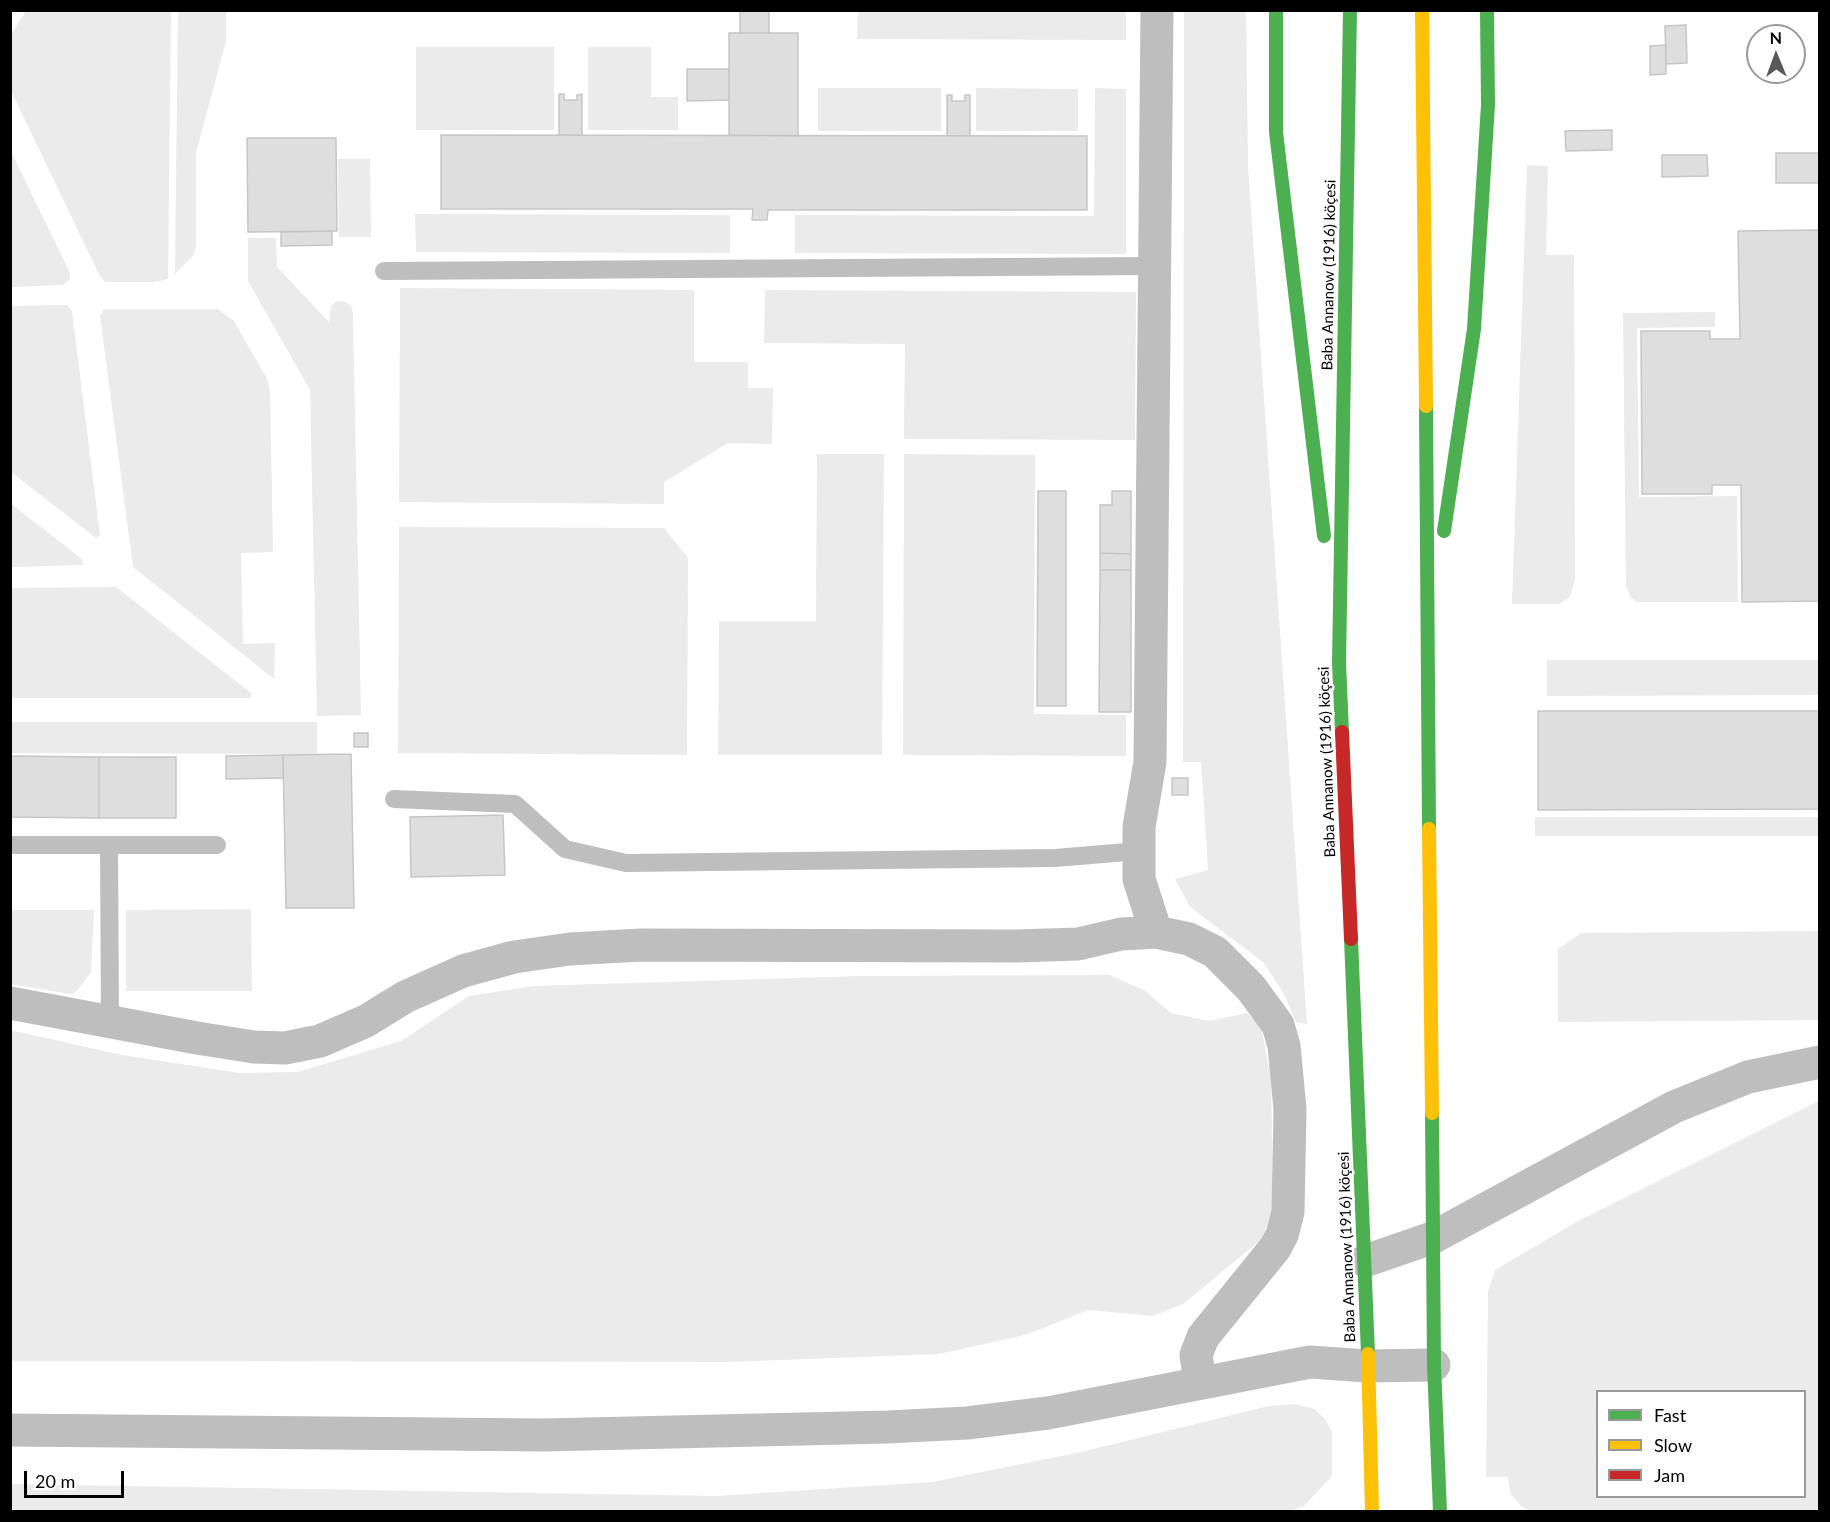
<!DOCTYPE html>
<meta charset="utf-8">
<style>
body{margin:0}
#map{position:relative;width:1830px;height:1522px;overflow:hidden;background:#fff;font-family:Lato,sans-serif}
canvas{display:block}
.frame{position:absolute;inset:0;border:12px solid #000;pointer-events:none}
.legend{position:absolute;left:1596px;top:1390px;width:210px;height:108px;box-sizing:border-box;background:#fff;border:2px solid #999;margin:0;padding:8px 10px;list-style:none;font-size:18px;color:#000}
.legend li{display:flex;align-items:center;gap:12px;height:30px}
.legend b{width:30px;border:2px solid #999}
.north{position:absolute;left:1746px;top:24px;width:60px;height:60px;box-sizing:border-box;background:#fff;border:2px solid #999;border-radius:50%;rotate:359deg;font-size:16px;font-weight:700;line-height:24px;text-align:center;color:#000}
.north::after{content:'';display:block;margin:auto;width:21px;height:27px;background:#595959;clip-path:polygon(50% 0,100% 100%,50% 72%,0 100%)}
.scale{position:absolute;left:24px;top:1471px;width:100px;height:27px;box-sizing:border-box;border:3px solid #000;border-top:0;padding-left:8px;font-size:18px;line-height:21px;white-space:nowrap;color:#000;-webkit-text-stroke:4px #fff;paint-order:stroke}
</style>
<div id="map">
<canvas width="1830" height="1522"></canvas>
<div class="frame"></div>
<ul class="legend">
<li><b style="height:8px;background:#4caf50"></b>Fast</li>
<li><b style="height:8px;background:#ffc107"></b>Slow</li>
<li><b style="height:8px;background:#c62828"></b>Jam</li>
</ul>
<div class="north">N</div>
<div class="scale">20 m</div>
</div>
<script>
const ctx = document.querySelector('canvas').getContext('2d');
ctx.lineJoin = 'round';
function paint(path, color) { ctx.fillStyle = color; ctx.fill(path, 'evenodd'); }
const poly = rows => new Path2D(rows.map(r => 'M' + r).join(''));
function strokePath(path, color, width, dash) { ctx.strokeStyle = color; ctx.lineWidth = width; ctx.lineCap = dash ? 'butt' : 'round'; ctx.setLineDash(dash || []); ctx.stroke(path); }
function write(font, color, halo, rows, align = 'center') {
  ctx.font = font + ' Lato,sans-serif'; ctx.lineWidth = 5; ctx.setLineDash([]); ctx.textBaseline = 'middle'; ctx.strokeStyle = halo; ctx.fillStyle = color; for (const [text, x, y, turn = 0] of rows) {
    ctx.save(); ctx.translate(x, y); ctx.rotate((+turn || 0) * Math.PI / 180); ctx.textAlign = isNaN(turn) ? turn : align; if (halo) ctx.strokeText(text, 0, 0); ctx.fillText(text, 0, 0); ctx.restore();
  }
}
const green = poly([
 [26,11,171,11,168,279,155,282,105,282,99,274,11,91,11,34],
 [178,11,226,11,226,41,196,153,196,248,192,257,175,274],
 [858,11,1126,11,1126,40,857,39],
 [1184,11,1246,11,1248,165,1307,1024,1296,1022,1284,994,1263,962,1190,907,1175,879,1208,870,1201,762,1183,762],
 [416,47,554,47,554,130,416,130],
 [588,47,651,47,651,97,678,97,678,130,588,130],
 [818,88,941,88,941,131,818,131],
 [976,88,1078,89,1078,131,976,131],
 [1095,88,1126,89,1126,254,795,253,795,215,1094,216],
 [10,149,70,273,70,279,63,285,11,287],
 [338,159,370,159,371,237,339,237],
 [1527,165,1548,166,1546,255,1574,255,1575,579,1570,597,1559,604,1512,604],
 [415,214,730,215,730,253,416,252],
 [248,238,276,238,277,267,329,322,331,306,337,301,344,301,351,306,353,313,361,715,317,716,310,390,248,281],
 [400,288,694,290,694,362,748,362,748,388,773,388,772,444,728,443,664,482,664,504,399,502],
 [765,290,1136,292,1135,440,904,439,905,344,764,343],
 [67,305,72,311,100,535,96,538,11,472,11,306],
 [104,309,218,309,234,321,267,379,270,390,273,552,241,553,243,644,275,643,274,679,133,567,100,316],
 [1715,312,1715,327,1637,328,1639,497,1737,496,1738,602,1637,602,1631,598,1626,586,1623,313],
 [817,454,884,454,882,755,718,755,719,621,816,621],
 [904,454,1035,455,1034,714,1126,715,1126,756,903,755],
 [10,503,82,559,83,565,11,567],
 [399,527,664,528,688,558,687,755,398,753],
 [116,587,251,693,251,698,11,698,11,588],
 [1547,660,1819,660,1819,695,1547,696],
 [11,722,317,722,317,754,11,753],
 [1535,817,1819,817,1819,836,1535,836],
 [251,909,252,991,126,991,126,910],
 [10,910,94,910,91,972,77,991,71,994,11,984],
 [1819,931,1819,1020,1558,1022,1558,949,1581,933],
 [1109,975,1144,990,1171,1013,1209,1021,1247,1013,1261,1027,1271,1078,1273,1207,1262,1239,1183,1304,1153,1316,1088,1310,1025,1335,939,1354,728,1362,11,1361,10,1030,122,1055,240,1073,298,1072,401,1041,469,996,533,986,862,976],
 [1819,1101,1819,1511,1532,1512,1521,1506,1510,1493,1508,1477,1486,1477,1488,1292,1495,1270,1578,1221],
 [1598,1392,1804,1392,1804,1496,1598,1496],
 [1295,1404,1314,1409,1325,1419,1332,1432,1332,1476,1304,1506,1290,1511,11,1511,11,1484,716,1496,932,1482,1081,1452,1269,1406]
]);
const building = poly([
 [740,10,769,10,769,33,740,33,740,10],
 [1686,25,1687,63,1666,64,1665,26,1686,25],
 [729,33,798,33,798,136,729,135,729,33],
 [1666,45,1666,74,1650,75,1650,46,1666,45],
 [687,69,729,69,729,100,687,101,687,69],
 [559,94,564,94,564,100,577,100,577,95,582,94,582,135,559,135,559,94],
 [947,95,952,95,952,101,965,101,965,95,970,95,970,136,947,136,947,95],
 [1612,130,1612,150,1566,151,1565,131,1612,130],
 [441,135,1087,136,1087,210,768,210,767,220,752,220,753,209,441,209,441,135],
 [247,138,336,138,337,231,248,232,247,138],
 [1776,153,1820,153,1820,183,1776,183,1776,153],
 [1662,155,1707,155,1708,176,1662,177,1662,155],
 [1820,230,1820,601,1742,602,1741,485,1712,485,1712,494,1642,494,1641,331,1710,331,1710,339,1740,339,1738,231,1820,230],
 [332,231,332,245,281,246,281,232,332,231],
 [1038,491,1066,491,1066,706,1037,706,1038,491],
 [1112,491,1131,491,1131,554,1100,553,1100,505,1112,505,1112,491],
 [1100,553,1131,554,1131,570,1100,570,1100,553],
 [1100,570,1131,570,1131,712,1099,712,1100,570],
 [1538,711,1820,711,1820,809,1538,810,1538,711],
 [354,733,368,733,368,747,354,747,354,733],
 [351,754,354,908,286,908,283,755,351,754],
 [283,755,283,778,226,779,226,756,283,755],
 [10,756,99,757,99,818,10,817,10,756],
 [99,757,176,757,176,818,99,818,99,757],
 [1172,778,1188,778,1188,795,1172,795,1172,778],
 [503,815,505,875,411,877,410,817,503,815]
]);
const lane = poly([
 [384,271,1155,266],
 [394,799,515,804,565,849,626,863,1055,858,1139,851],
 [10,845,217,845],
 [109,845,110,1022]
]);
const street = poly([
 [1156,932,1139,879,1139,827,1150,762,1157,10],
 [10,1003,197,1038,254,1047,285,1048,320,1041,366,1021,405,997,463,971,514,957,570,949,641,945,1017,946,1078,944,1121,934,1156,932,1189,939,1215,952,1251,988,1278,1025,1284,1046,1290,1109,1288,1212,1282,1235,1275,1248,1203,1337,1196,1355,1200,1382],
 [1365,1261,1432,1238,1674,1107,1748,1077,1820,1062],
 [10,1430,544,1435,888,1427,967,1423,1048,1413,1310,1362,1367,1366,1434,1365]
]);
const fast = poly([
 [1276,10,1276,132,1324,536],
 [1426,406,1429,829],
 [1444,531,1474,329,1488,105,1487,10],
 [1342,732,1339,663,1350,10],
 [1351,939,1368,1354],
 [1432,1113,1434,1365,1440,1512]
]);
const slow = poly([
 [1422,10,1426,406],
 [1429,829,1432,1113],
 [1368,1354,1372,1512]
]);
const jam = poly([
 [1342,732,1351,939]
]);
const streetNames = [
 ["Baba Annanow (1916) köçesi",1329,275,-89],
 ["Baba Annanow (1916) köçesi",1327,762,-92],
 ["Baba Annanow (1916) köçesi",1347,1247,-92]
];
paint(green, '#ebebeb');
paint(building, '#dedede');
strokePath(building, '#c6c6c6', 1.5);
strokePath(lane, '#bebebe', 18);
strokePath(street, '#bebebe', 33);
strokePath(fast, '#4caf50', 14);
strokePath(slow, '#ffc107', 14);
strokePath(jam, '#c62828', 14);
write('15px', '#000', '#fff', streetNames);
</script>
